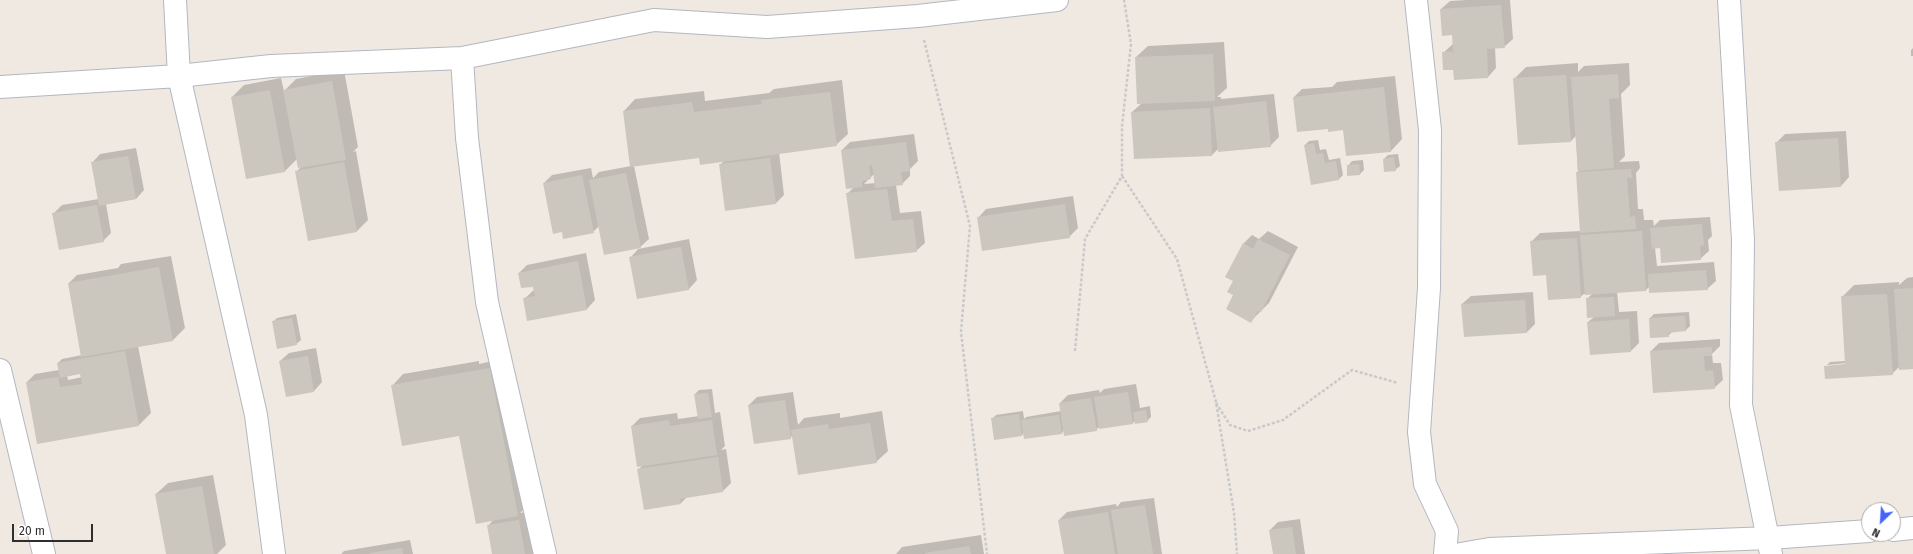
<!DOCTYPE html>
<style>
body{margin:0}
#map{position:relative;width:1913px;height:554px;overflow:hidden;background:#efe9e1;font-family:"Fira Sans",sans-serif}
canvas{display:block}
.north{position:absolute;left:1861px;top:502px;width:40px;height:40px;box-sizing:border-box;background:#fff;border:1px solid #ababab;border-radius:50%;rotate:205deg;font-size:11px;font-weight:700;line-height:16px;text-align:center;color:#2e2e2e}
.north::after{content:'';display:block;margin:auto;width:14px;height:18px;background:#4264fb;clip-path:polygon(50% 0,100% 100%,50% 72%,0 100%)}
.scale{position:absolute;left:12px;top:524px;width:81px;height:18px;box-sizing:border-box;border:2px solid #2e2e2e;border-top:0;padding-left:5px;font-size:12px;line-height:14px;white-space:nowrap;color:#2e2e2e;-webkit-text-stroke:3px #fff;paint-order:stroke}
</style>
<div id="map">
<canvas width="1913" height="554"></canvas>
<div class="north">N</div>
<div class="scale">20 m</div>
</div>
<script>
const ctx = document.querySelector('canvas').getContext('2d');
ctx.lineJoin = 'round';
function paint(path, color) { ctx.fillStyle = color; ctx.fill(path, 'evenodd'); }
const poly = rows => new Path2D(rows.map(r => 'M' + r).join(''));
function strokePath(path, color, width, dash) { ctx.strokeStyle = color; ctx.lineWidth = width; ctx.lineCap = dash ? 'butt' : 'round'; ctx.setLineDash(dash || []); ctx.stroke(path); }
const shadow = poly([
 [1466,0,1510,0,1513,39,1504,47,1495,47,1496,68,1488,77,1454,69,1443,53,1453,44,1453,34,1441,9,1450,1],
 [1224,42,1227,88,1217,97,1221,97,1221,99,1274,94,1279,137,1270,146,1219,148,1212,155,1132,112,1142,103,1136,57,1148,46],
 [1913,48,1913,56,1911,56,1911,50],
 [1578,63,1578,72,1584,66,1629,63,1630,85,1621,94,1625,156,1619,162,1639,161,1640,168,1636,173,1638,209,1643,209,1644,220,1653,220,1654,226,1660,220,1710,217,1712,236,1708,240,1709,251,1700,259,1661,247,1655,248,1657,266,1714,262,1716,281,1707,289,1650,286,1646,290,1617,291,1619,312,1637,311,1639,343,1631,351,1591,354,1588,322,1594,317,1587,299,1593,293,1584,294,1580,297,1547,274,1531,242,1540,233,1581,231,1576,136,1571,141,1514,79,1526,67],
 [344,70,358,147,353,152,356,151,368,220,356,232,296,172,302,166,297,159,285,171,247,178,232,97,244,85,281,78,284,91,296,79],
 [1395,76,1402,139,1391,151,1344,129,1329,128,1294,97,1302,89,1332,87,1337,82],
 [842,80,848,134,836,145,779,152,784,195,776,203,720,165,724,161,700,157,634,166,649,239,638,249,689,239,697,280,689,289,638,298,630,258,640,247,599,226,593,232,562,230,544,183,552,175,591,168,593,178,599,172,631,166,624,111,635,99,704,91,705,101,769,93,774,89],
 [1846,131,1849,177,1841,186,1776,143,1785,134],
 [914,134,918,161,910,169,910,176,902,184,896,185,900,213,921,211,925,243,916,251,847,194,854,187,842,150,850,142],
 [874,174,876,183,864,184],
 [1318,140,1320,150,1326,149,1329,160,1340,158,1343,175,1339,179,1312,184,1305,145,1309,141],
 [136,148,144,190,136,199,106,204,111,233,103,241,54,213,62,205,99,199,92,163,100,154],
 [1398,154,1400,166,1395,170,1384,159,1388,155],
 [1363,160,1364,170,1360,174,1348,175,1348,166,1352,161],
 [1073,196,1078,228,1069,237,978,218,986,209],
 [1268,231,1298,247,1269,303,1251,321,1234,295,1234,281,1226,277,1244,243,1252,235,1259,239],
 [586,253,595,300,587,309,524,299,534,290,533,285,519,273,527,265],
 [171,256,185,328,173,340,138,346,151,413,139,425,38,442,27,382,35,374,59,370,58,363,62,359,82,355,69,283,77,275,118,268,121,264],
 [81,373,82,377,68,380,67,375],
 [1913,277,1913,368,1900,366,1892,374,1846,365,1846,363,1827,365,1830,362,1846,361,1842,297,1854,285,1899,282,1899,285,1907,278],
 [1533,292,1535,324,1527,332,1465,336,1462,304,1471,296],
 [1689,312,1690,326,1686,330,1672,332,1668,336,1650,318,1654,314],
 [296,314,301,340,296,344,273,322,277,318],
 [1720,339,1720,346,1712,354,1713,363,1721,363,1723,380,1714,388,1651,351,1659,343],
 [316,348,322,382,314,391,287,396,280,361,289,353],
 [498,360,530,504,520,513,527,512,535,554,493,554,488,526,493,520,460,435,392,386,403,374,479,361,479,364],
 [1136,384,1140,408,1150,406,1151,417,1147,421,1135,421,1133,423,1100,426,1096,430,1064,430,1062,433,1024,433,1022,435,995,439,992,419,996,415,1023,411,1024,419,1026,417,1061,411,1060,403,1068,395,1099,390,1100,393,1104,389],
 [712,389,715,413,720,412,725,446,721,450,726,449,731,483,723,491,687,497,681,503,645,509,638,470,643,465,632,426,640,418,677,413,678,419,699,416,695,394,699,390],
 [793,392,798,425,804,418,840,413,840,418,882,411,888,451,876,462,793,435,790,438,749,405,757,397],
 [213,475,226,545,217,554,167,554,156,494,168,483],
 [1154,498,1162,554,1065,554,1059,520,1067,512,1116,504,1117,507,1121,502],
 [1300,519,1305,554,1274,554,1270,530,1278,522],
 [981,535,984,554,896,554,902,547],
 [410,540,413,554,341,554,344,551]
]);
const building = poly([
 [1501,5,1505,48,1487,49,1488,78,1454,80,1453,70,1443,70,1442,52,1459,51,1453,51,1452,35,1442,36,1440,9],
 [1213,54,1215,101,1137,104,1135,57],
 [1618,74,1619,98,1609,99,1614,168,1578,171,1571,77],
 [1566,75,1571,142,1518,145,1513,78],
 [332,81,346,160,298,168,283,90],
 [1384,87,1391,152,1346,156,1343,130,1328,132,1328,129,1297,132,1293,97],
 [270,90,285,172,246,179,231,97],
 [830,92,837,146,700,165,699,158,630,167,623,111,692,102,694,112,762,104,761,100],
 [1266,101,1271,147,1218,152,1213,107],
 [1210,108,1212,156,1134,159,1131,112],
 [1838,138,1841,187,1779,191,1775,142],
 [906,142,910,171,901,172,903,185,875,188,872,165,869,166,871,179,862,181,862,187,846,189,841,150],
 [1314,143,1316,154,1323,153,1325,163,1336,161,1339,180,1311,185,1304,145],
 [128,156,136,199,99,206,91,162],
 [1394,157,1396,171,1384,172,1383,159],
 [770,158,776,204,725,211,719,164],
 [344,162,357,232,308,241,295,171],
 [1359,164,1360,175,1347,176,1347,165],
 [1631,169,1632,178,1627,178,1630,217,1635,216,1636,229,1580,233,1576,172],
 [626,173,641,248,604,255,589,180],
 [582,175,594,233,563,239,562,232,553,234,543,183],
 [887,189,892,221,913,219,917,252,855,259,846,193],
 [1065,204,1070,238,982,251,977,217],
 [97,205,104,242,59,250,52,213],
 [1702,224,1704,245,1700,246,1701,260,1661,263,1660,248,1652,249,1650,228],
 [1642,231,1646,291,1585,295,1580,235],
 [1577,238,1581,298,1548,300,1546,275,1533,276,1530,241],
 [1258,239,1290,255,1261,312,1258,311,1251,323,1226,309,1233,295,1227,292,1233,281,1225,277,1243,243,1253,249],
 [681,247,689,290,637,299,629,257],
 [578,261,587,310,527,321,523,298,535,296,533,287,521,288,518,273],
 [159,267,173,341,81,357,68,283],
 [1706,270,1708,290,1649,293,1648,274],
 [1913,288,1913,369,1899,370,1894,289],
 [1887,294,1893,375,1825,379,1824,366,1845,364,1841,296],
 [1614,297,1615,316,1587,318,1586,298],
 [1525,300,1527,333,1464,337,1461,304],
 [1685,316,1686,331,1668,333,1669,337,1650,338,1649,318],
 [292,318,297,345,277,349,272,321],
 [1629,319,1631,352,1590,355,1587,322],
 [1712,347,1712,356,1704,356,1705,371,1713,370,1715,389,1653,393,1650,351],
 [125,351,139,426,37,444,26,382,58,377,60,387,82,384,80,374,60,378,57,363],
 [308,356,314,392,286,397,279,361],
 [490,368,518,516,476,524,459,436,402,446,391,385],
 [1128,392,1133,424,1099,429,1094,397],
 [708,393,712,417,698,419,694,394],
 [1091,398,1097,431,1064,436,1059,403],
 [785,400,791,439,754,444,748,405],
 [1146,410,1148,422,1135,424,1133,412],
 [1019,414,1022,436,994,440,991,418],
 [1059,415,1062,434,1024,439,1021,420],
 [669,420,670,426,712,420,717,455,637,467,631,426],
 [870,423,877,463,798,475,791,430,828,424,829,429],
 [718,457,723,492,680,499,681,504,644,510,637,469],
 [202,486,214,554,166,554,155,494],
 [1145,505,1153,554,1118,554,1111,510],
 [1108,512,1115,554,1064,554,1058,520],
 [519,520,525,554,492,554,487,525],
 [1292,527,1296,554,1273,554,1269,530],
 [969,546,971,554,925,554,925,553],
 [402,548,403,554,370,554,370,553]
]);
const path = poly([
 [924,40,970,226,961,332,987,554],
 [1122,176,1177,259,1216,402,1234,513,1237,554],
 [1075,351,1085,239,1122,176,1122,126,1131,44,1124,0],
 [1216,403,1230,425,1248,431,1283,420,1352,370,1398,383]
]);
const minor = poly([
 [175,0,179,76,256,415,274,554],
 [1416,0,1430,130,1429,288,1419,432,1425,484,1447,531,1445,554],
 [1729,0,1743,240,1741,405,1771,554],
 [462,58,467,138,487,302,545,554],
 [0,87,179,76,271,66,462,58,654,20,767,27,918,16,1057,0],
 [0,370,44,554],
 [1893,530,1913,528],
 [1461,554,1489,549,1769,538,1869,531]
]);
paint(shadow, '#0003');
paint(building, '#cbc7bf');
strokePath(minor, '#b4b7c1', 24);
strokePath(path, '#c9c9c9', 2.5, [3, 2]);
strokePath(minor, '#fff', 22);
</script>
